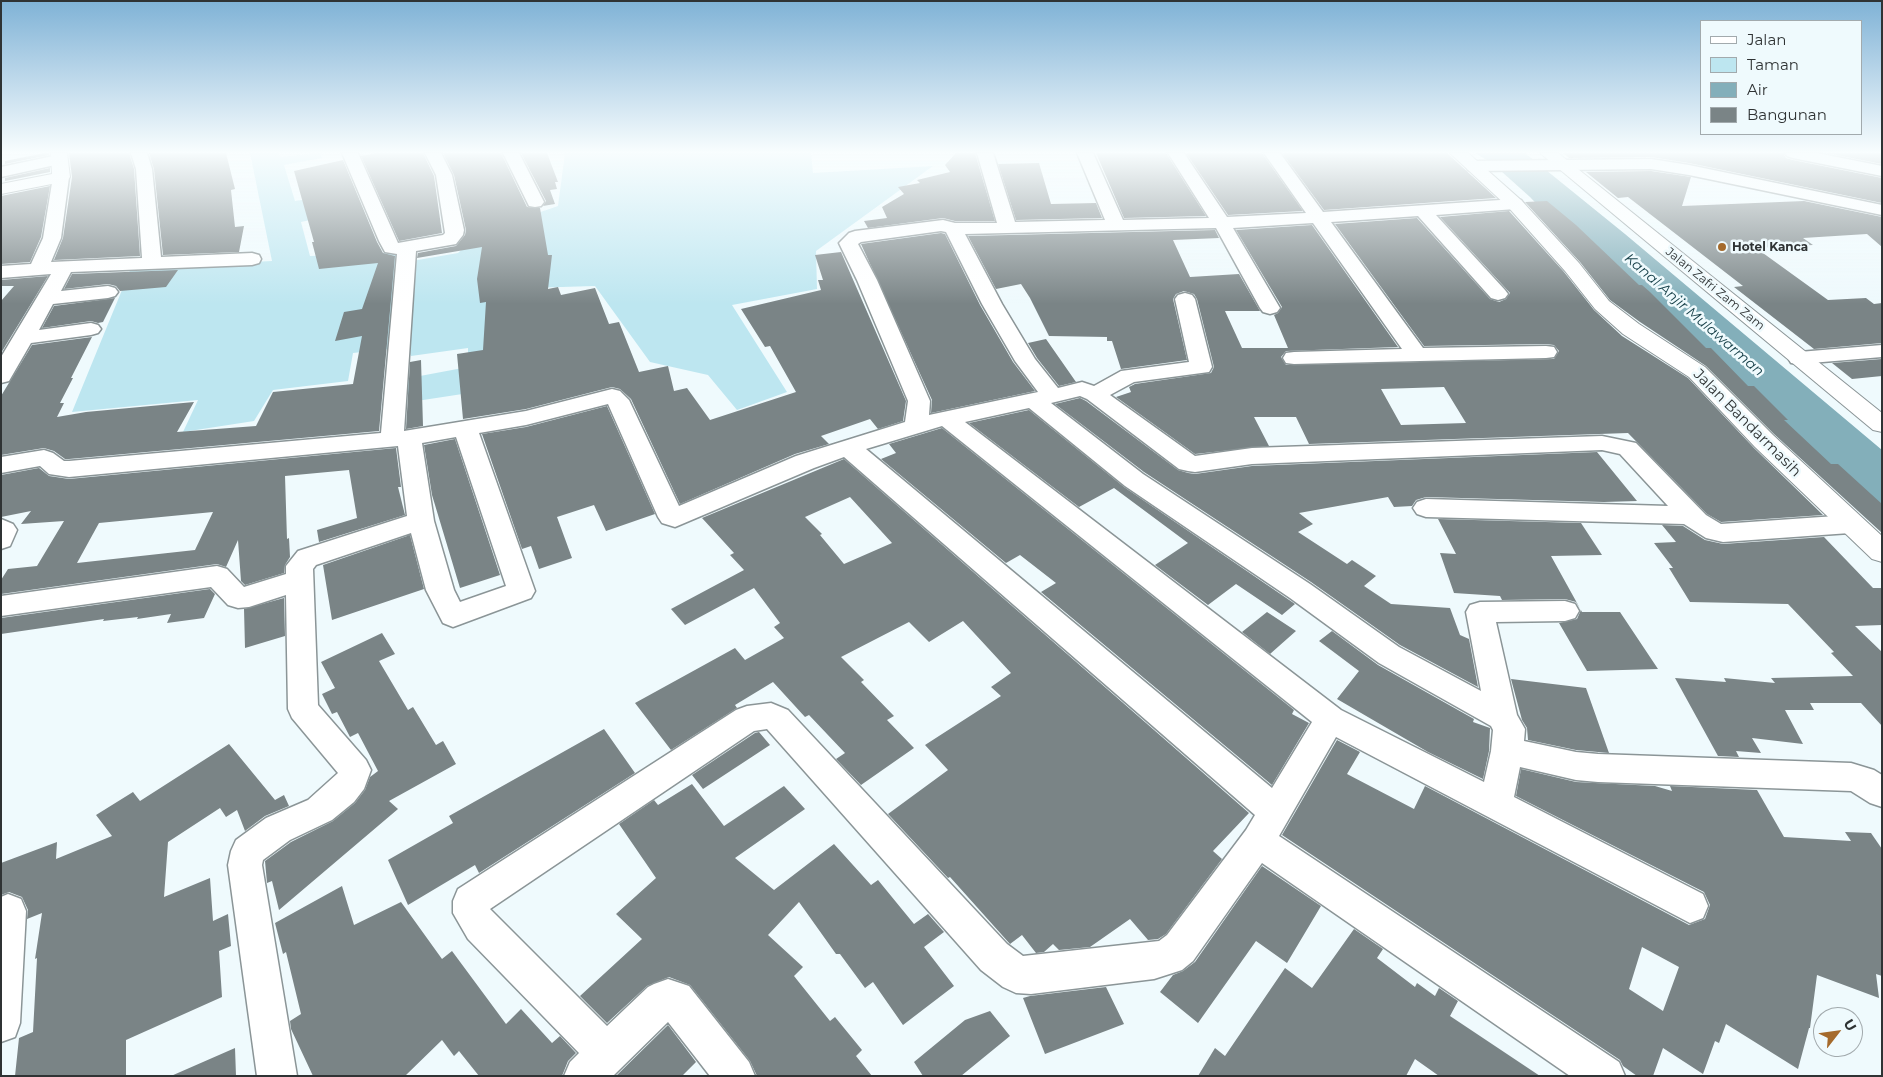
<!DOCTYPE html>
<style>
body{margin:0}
#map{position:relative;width:1883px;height:1077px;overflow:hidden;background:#effafd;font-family:Montserrat,sans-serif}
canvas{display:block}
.frame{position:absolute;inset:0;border:2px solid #2f3334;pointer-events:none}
.legend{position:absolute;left:1700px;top:20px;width:162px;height:115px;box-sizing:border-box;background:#effafd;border:1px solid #a2aaad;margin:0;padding:6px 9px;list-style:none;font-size:15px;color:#2f3334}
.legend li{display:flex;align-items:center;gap:10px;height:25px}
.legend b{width:25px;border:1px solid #a2aaad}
.north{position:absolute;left:1813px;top:1007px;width:50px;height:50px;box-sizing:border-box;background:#effafd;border:1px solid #a2aaad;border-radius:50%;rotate:60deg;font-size:14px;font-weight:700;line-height:20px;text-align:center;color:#2f3334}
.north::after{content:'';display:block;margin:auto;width:18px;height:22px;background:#a56a2c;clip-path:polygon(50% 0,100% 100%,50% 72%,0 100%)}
</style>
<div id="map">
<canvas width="1883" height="1077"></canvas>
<div class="frame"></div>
<ul class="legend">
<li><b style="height:6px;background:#fff"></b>Jalan</li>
<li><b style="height:14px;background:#bde6f0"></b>Taman</li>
<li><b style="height:14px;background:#83afba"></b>Air</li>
<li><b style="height:14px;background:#7a8486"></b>Bangunan</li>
</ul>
<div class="north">U</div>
</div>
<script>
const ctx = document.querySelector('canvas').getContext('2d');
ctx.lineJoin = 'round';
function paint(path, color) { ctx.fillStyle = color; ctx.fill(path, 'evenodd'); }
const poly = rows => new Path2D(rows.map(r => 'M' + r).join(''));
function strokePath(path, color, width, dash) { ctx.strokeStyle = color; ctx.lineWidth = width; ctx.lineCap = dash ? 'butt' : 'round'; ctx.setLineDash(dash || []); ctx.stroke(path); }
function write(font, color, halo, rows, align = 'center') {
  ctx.font = font + ' Montserrat,sans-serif'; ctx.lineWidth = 5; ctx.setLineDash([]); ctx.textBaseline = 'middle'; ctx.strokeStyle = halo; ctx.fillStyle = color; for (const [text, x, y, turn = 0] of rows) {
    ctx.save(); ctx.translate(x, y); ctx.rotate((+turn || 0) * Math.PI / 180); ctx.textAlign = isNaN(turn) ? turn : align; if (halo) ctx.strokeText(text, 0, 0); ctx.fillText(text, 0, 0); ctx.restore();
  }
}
const green = poly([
 [250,153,279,153,280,157,320,153,322,158,284,165,295,201,314,198,319,218,301,222,310,256,408,252,412,261,458,253,479,233,558,206,565,153,811,153,813,173,933,166,816,251,817,289,732,305,787,392,737,410,708,375,650,362,595,286,528,288,469,393,410,402,404,379,468,367,468,348,411,356,406,347,353,353,348,381,273,390,254,421,183,432,198,400,72,412,131,268,272,261]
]);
const water = poly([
 [1475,153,1525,153,1625,234,1882,450,1882,526,1690,344,1600,271,1530,197,1492,163]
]);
const building = poly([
 [45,153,49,153,49,155,5,164,5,161],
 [69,153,129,153,134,169,140,256,54,260,63,238,72,177],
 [149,153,226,153,235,189,231,190,235,227,244,226,239,252,163,255,154,169],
 [377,153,423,153,434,176,442,233,399,241,361,156],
 [443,153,501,153,527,207,540,208,548,255,552,255,548,289,558,287,561,295,595,288,609,324,619,322,639,372,668,366,674,391,687,388,710,420,796,392,770,346,765,347,741,309,821,290,818,280,823,280,815,255,841,252,906,401,903,421,878,429,870,419,821,436,829,444,795,454,680,504,631,399,620,389,612,387,526,409,463,419,457,354,483,350,486,302,480,303,477,279,482,247,417,258,418,253,456,246,465,235,466,230,454,175],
 [521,153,547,153,558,182,555,182,557,189,550,190,555,204,543,206,546,201],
 [956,153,975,153,995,221,955,221,943,218,868,228,864,221,887,218,882,207,904,194,898,187,920,183,917,180,950,172,945,165],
 [1096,153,1166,153,1206,216,1124,218],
 [1186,153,1262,153,1303,211,1228,215],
 [1282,153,1447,153,1496,198,1324,210],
 [1563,153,1783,153,1786,158,1793,160,1882,178,1882,203,1689,163,1651,157,1569,158],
 [1826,153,1882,153,1882,164],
 [343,160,377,242,383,253,395,256,379,431,69,459,65,459,54,451,44,448,1,455,1,396,32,345,92,337,71,378,73,378,60,403,64,403,57,417,86,412,194,402,177,432,256,426,273,392,353,384,362,336,335,341,344,312,362,309,378,263,319,269,312,242,314,242,294,171],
 [1039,163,1051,204,1096,203,1102,218,1016,220,998,164],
 [50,168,50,172,5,181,5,178],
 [1651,171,1691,177,1682,206,1804,201,1882,217,1882,247,1867,234,1803,238,1813,245,1756,248,1828,300,1866,298,1874,304,1882,303,1882,343,1814,349,1734,287,1743,286,1628,197,1618,198,1586,172],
 [50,186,41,237,30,262,1,264,1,196],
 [1547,201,1576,225,1639,285,1642,285,1650,292,1706,348,1711,348,1748,386,1754,386,1788,420,1784,420,1831,464,1838,464,1882,504,1882,533,1774,434,1706,366,1640,322,1610,300,1580,262,1525,202],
 [1509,211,1564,272,1594,310,1622,336,1688,378,1754,448,1823,515,1721,522,1707,514,1628,433,1309,444,1296,417,1254,417,1269,446,1195,454,1116,397,1131,392,1129,387,1135,384,1211,373,1214,367,1197,299,1194,294,1184,291,1176,294,1173,299,1187,360,1121,369,1112,341,1107,341,1107,337,1049,336,1030,298,1021,284,996,289,968,236,1215,230,1219,238,1173,240,1190,277,1239,274,1260,311,1225,311,1242,348,1288,348,1274,315,1278,313,1282,307,1236,230,1312,225,1398,347,1286,351,1281,357,1286,365,1554,359,1559,351,1554,345,1546,344,1424,346,1335,224,1417,218,1490,299,1499,302,1506,299,1510,293,1440,217],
 [1444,387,1466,423,1401,425,1381,389],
 [941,233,945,234,980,305,1013,362,1035,391,931,413,932,400,861,244],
 [178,270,166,287,120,291,116,286,108,284,64,289,72,274],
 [48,276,1,353,1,301,14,286,1,286,1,280],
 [115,298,103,322,98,323,91,321,42,328,54,306],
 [1046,339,1076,382,1059,386,1037,358,1028,343],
 [1882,359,1882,376,1852,379,1832,363],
 [421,360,423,426,406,429,410,362],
 [1080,398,1086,401,1178,470,1188,473,1195,474,1252,466,1597,452,1637,501,1604,502,1426,497,1416,500,1412,506,1394,507,1388,497,1299,513,1313,524,1298,532,1347,564,1352,560,1376,576,1364,586,1391,604,1450,608,1460,635,1469,639,1478,687,1400,645,1311,582,1144,472,1055,404],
 [607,406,655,514,606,531,594,505,557,517,572,558,539,569,531,546,522,549,482,434,526,427],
 [1029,410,1124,487,1295,604,1282,615,1236,584,1208,605,1155,565,1188,543,1114,488,1079,507,969,423],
 [942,428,1294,710,1292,714,1309,723,1272,785,1041,592,1056,583,1020,555,1006,563,881,459,896,453,889,444],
 [455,439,500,575,460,588,432,495,424,445],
 [396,448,401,487,398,487,405,515,319,542,317,530,357,518,349,470,285,476,287,539,289,538,290,557,285,565,284,573,245,585,241,581,238,540,226,567,217,564,1,594,1,580,8,569,37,566,64,521,21,524,31,511,1,517,1,475,39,468,49,476,69,479],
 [213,512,195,550,77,563,99,523],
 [844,459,1249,813,1213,851,1222,859,1166,934,1158,939,1148,940,1130,919,1090,947,1059,950,1053,944,1044,952,1036,953,1022,935,1010,944,950,877,948,878,888,814,948,770,925,745,1001,696,991,687,1011,673,963,621,929,642,909,622,841,657,864,680,861,682,894,716,887,720,914,748,861,785,836,759,845,753,809,715,805,717,773,682,735,705,737,708,671,750,635,703,735,648,745,660,784,638,774,627,780,623,754,588,685,625,671,609,744,570,730,555,734,553,702,518],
 [850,497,892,543,844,564,820,535,822,534,805,517],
 [1438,519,1581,523,1602,555,1551,556,1582,612,1620,612,1658,669,1587,671,1559,623,1577,619,1581,610,1576,602,1565,599,1502,600,1500,596,1454,593,1440,553,1456,554],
 [1662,525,1683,526,1705,540,1723,544,1824,537,1873,588,1882,588,1882,625,1855,626,1882,652,1882,726,1861,703,1810,703,1814,710,1785,710,1803,744,1752,738,1761,753,1736,751,1739,757,1718,756,1675,678,1726,682,1724,678,1775,683,1771,678,1853,676,1831,653,1834,652,1788,604,1690,602,1669,568,1673,568,1654,543,1676,542],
 [410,535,424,589,332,620,323,565],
 [210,589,215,594,204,618,167,623,171,614,137,619,138,617,103,621,104,619,1,634,1,618],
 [284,598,285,636,245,648,244,609],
 [1267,612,1296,631,1270,654,1242,632],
 [1332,631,1378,665,1474,719,1473,722,1490,728,1489,751,1483,779,1428,752,1337,699,1359,671,1319,641],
 [382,633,395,654,379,661,408,710,413,707,436,745,443,741,456,764,389,801,398,809,279,910,272,881,267,883,265,861,291,842,333,821,355,803,365,790,370,777,378,771,358,733,350,737,337,712,332,714,322,694,335,688,321,662],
 [1511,679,1586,688,1609,753,1576,750,1528,740,1527,728,1522,720],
 [604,729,635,773,479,873,475,865,408,905,388,860,453,823,449,816],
 [759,732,770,745,703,789,692,775,755,733],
 [1337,740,1360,752,1347,774,1414,809,1425,786,1689,925,1705,919,1710,905,1704,892,1516,796,1521,769,1576,782,1655,786,1672,791,1670,786,1757,790,1784,837,1851,841,1845,832,1871,833,1882,849,1882,976,1876,974,1879,998,1817,975,1810,1028,1809,1028,1798,1069,1726,1024,1719,1043,1715,1041,1703,1074,1663,1048,1653,1076,1637,1076,1623,1066,1620,1060,1282,835],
 [1642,947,1679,967,1663,1011,1629,989],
 [229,744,275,800,284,795,289,806,265,816,245,831,237,810,226,817,220,808,168,842,164,897,210,878,213,921,228,914,231,946,219,951,222,997,126,1040,126,1076,15,1076,19,1038,33,1032,37,958,35,959,42,913,27,919,28,910,22,897,9,892,1,895,1,863,57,842,56,859,112,836,96,815,133,792,140,801],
 [692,784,724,826,784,786,805,809,735,858,774,890,834,844,871,885,878,880,914,924,928,914,944,932,924,947,954,986,903,1025,873,982,865,988,840,954,836,954,799,902,768,935,803,967,794,976,830,1021,835,1017,862,1050,856,1056,872,1076,757,1076,750,1061,690,985,669,977,647,986,607,1023,580,996,642,939,616,914,656,878,619,824,654,800,658,805],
 [1262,866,1321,906,1287,963,1256,941,1198,1023,1160,992,1173,975,1183,971,1195,962],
 [342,886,354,925,401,902,442,959,452,951,506,1024,521,1009,552,1043,560,1036,576,1053,568,1061,562,1076,479,1076,459,1051,454,1056,442,1040,405,1076,313,1076,291,1029,290,1021,301,1014,286,952,283,954,275,923],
 [1354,929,1383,949,1377,958,1415,987,1417,983,1435,996,1439,988,1458,1001,1450,1016,1540,1076,1439,1076,1415,1059,1406,1076,1198,1076,1215,1048,1225,1056,1285,968,1312,988],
 [1106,987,1124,1024,1045,1054,1023,998,1030,996],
 [990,1011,1010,1036,961,1076,923,1076,914,1062,965,1020],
 [668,1025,696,1062,682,1076,616,1076],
 [235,1048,236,1076,171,1076]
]);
const street = poly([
 [131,153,147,153,152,169,161,257,252,253,259,255,261,259,259,263,252,265,71,272,61,291,108,286,115,288,118,292,115,296,108,298,53,304,39,330,91,323,98,325,101,329,98,333,91,335,31,343,9,381,1,383,1,357,51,274,1,278,1,266,31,264,43,238,53,177,55,173,67,173,69,177,61,238,51,262,142,258,136,169,131,153],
 [342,153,358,153,398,243,443,235,445,233,436,175,425,153,441,153,452,175,464,230,463,235,456,244,416,251,404,431,526,411,612,389,620,391,629,400,679,506,796,456,905,422,908,401,857,280,839,243,849,233,855,231,943,220,955,223,997,223,977,153,993,153,1015,222,1105,220,1077,153,1093,153,1123,220,1209,218,1168,153,1184,153,1227,217,1306,213,1264,153,1280,153,1323,212,1515,199,1521,200,1524,204,1521,208,1515,209,1436,215,1505,290,1508,294,1505,298,1498,300,1491,298,1418,216,1331,222,1423,348,1546,346,1554,347,1557,352,1554,357,1546,358,1294,364,1286,363,1283,358,1286,353,1294,352,1402,349,1313,223,1233,228,1280,308,1277,312,1270,314,1263,312,1260,308,1216,228,965,234,1002,304,1035,359,1058,388,1082,382,1094,386,1121,371,1189,362,1175,299,1178,295,1185,293,1192,295,1195,299,1212,367,1209,372,1134,382,1110,395,1195,456,1252,448,1602,436,1636,443,1706,515,1721,524,1850,515,1859,518,1863,524,1859,530,1850,533,1723,542,1706,538,1684,524,1426,517,1417,514,1413,508,1417,502,1426,499,1668,506,1620,454,1602,450,1252,464,1195,472,1188,471,1179,469,1087,399,1080,396,1051,403,1143,474,1310,584,1399,647,1481,691,1466,612,1470,605,1480,602,1565,601,1575,604,1579,611,1575,618,1565,621,1496,622,1517,715,1525,729,1524,741,1576,752,1598,754,1851,763,1874,770,1882,775,1882,807,1870,803,1851,791,1598,782,1576,780,1520,767,1514,797,1703,894,1708,906,1703,918,1690,923,1336,737,1279,836,1619,1062,1625,1076,1570,1076,1262,863,1193,961,1182,970,1154,979,1031,994,1016,993,1003,987,981,970,767,729,754,731,490,909,607,1026,648,987,654,984,668,979,689,986,749,1062,755,1076,710,1076,668,1022,613,1076,564,1076,570,1062,579,1053,468,939,453,913,453,901,458,889,736,710,747,706,771,703,788,710,1007,944,1023,956,1159,941,1167,935,1246,830,1255,815,844,457,814,468,675,527,662,523,658,517,608,404,526,425,479,433,535,591,531,598,453,627,443,623,426,590,411,533,316,565,313,569,318,705,366,760,371,770,364,789,354,802,332,820,290,840,263,860,262,865,297,1076,257,1076,228,865,231,851,236,840,266,818,308,800,338,773,292,718,288,709,286,595,249,607,238,608,228,605,211,587,1,616,1,596,217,566,227,569,244,587,286,574,286,566,298,551,407,516,398,446,69,477,49,474,40,466,1,473,1,457,44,450,53,453,64,461,69,461,381,433,397,254,385,252,379,241,342,153],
 [941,231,946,232,982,304,1015,361,1038,392,929,415,930,401,877,280,858,244,861,242,941,231],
 [1029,408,1125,486,1290,598,1379,663,1491,726,1493,730,1491,751,1484,782,1341,710,965,422,1029,408],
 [942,426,1312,722,1272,788,866,449,942,426],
 [456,437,506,586,460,602,454,590,434,521,422,443,456,437],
 [503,153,519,153,544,202,541,206,535,207,529,206,503,153],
 [1785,153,1817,153,1882,166,1882,176,1793,158,1787,156,1785,153],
 [58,155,64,157,66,160,64,163,1,177,1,167,58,155],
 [1651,159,1689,165,1882,205,1882,215,1689,175,1651,169,1474,171,1468,170,1466,166,1468,162,1474,161,1651,159],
 [1882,345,1882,357,1799,364,1791,363,1788,358,1791,353,1799,352,1882,345],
 [1,519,13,524,17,530,10,546,1,549,1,519],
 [8,894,21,899,26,911,20,1023,15,1037,1,1042,1,897,8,894]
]);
const secondary = poly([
 [51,153,67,153,70,177,67,181,1,194,1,184,52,174,51,153],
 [1450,153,1468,153,1521,200,1579,263,1609,301,1639,324,1705,367,1773,435,1882,536,1882,562,1872,559,1755,447,1689,377,1623,334,1595,309,1565,271,1509,208,1450,153],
 [1540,153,1558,153,1882,413,1882,432,1873,430,1540,153]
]);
const markers = [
 [1722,247,5,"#a56a2c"]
];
const farPoinames = [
 ["Hotel Kanca",1732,247]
];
const farStreetnames = [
 ["Jalan Zafri Zam Zam",1715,289,39]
];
const farWaternames = [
 ["Kanal Anjir Mulawarman",1694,315,41]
];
const streetNames = [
 ["Jalan Bandarmasih",1747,423,45]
];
paint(green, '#bde6f0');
paint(water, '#83afba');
paint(building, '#7a8486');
strokePath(street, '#8b9597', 3);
strokePath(secondary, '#8b9597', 2);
paint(street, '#fff');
paint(secondary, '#fff');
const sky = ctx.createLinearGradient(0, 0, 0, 304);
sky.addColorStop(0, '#7fb2d6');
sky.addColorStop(0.5, '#f8fdfe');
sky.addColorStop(1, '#f8fdfe00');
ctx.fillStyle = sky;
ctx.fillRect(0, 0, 1883, 304);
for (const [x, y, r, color] of markers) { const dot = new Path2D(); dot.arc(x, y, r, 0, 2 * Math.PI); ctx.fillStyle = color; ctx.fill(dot); strokePath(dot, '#effafd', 2); }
write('bold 12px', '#2f3334', '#effafd', farPoinames, 'left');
write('12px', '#2f3334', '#effafd', farStreetnames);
write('italic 14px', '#123c45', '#effafd', farWaternames);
write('15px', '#2f3334', '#effafd', streetNames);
</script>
